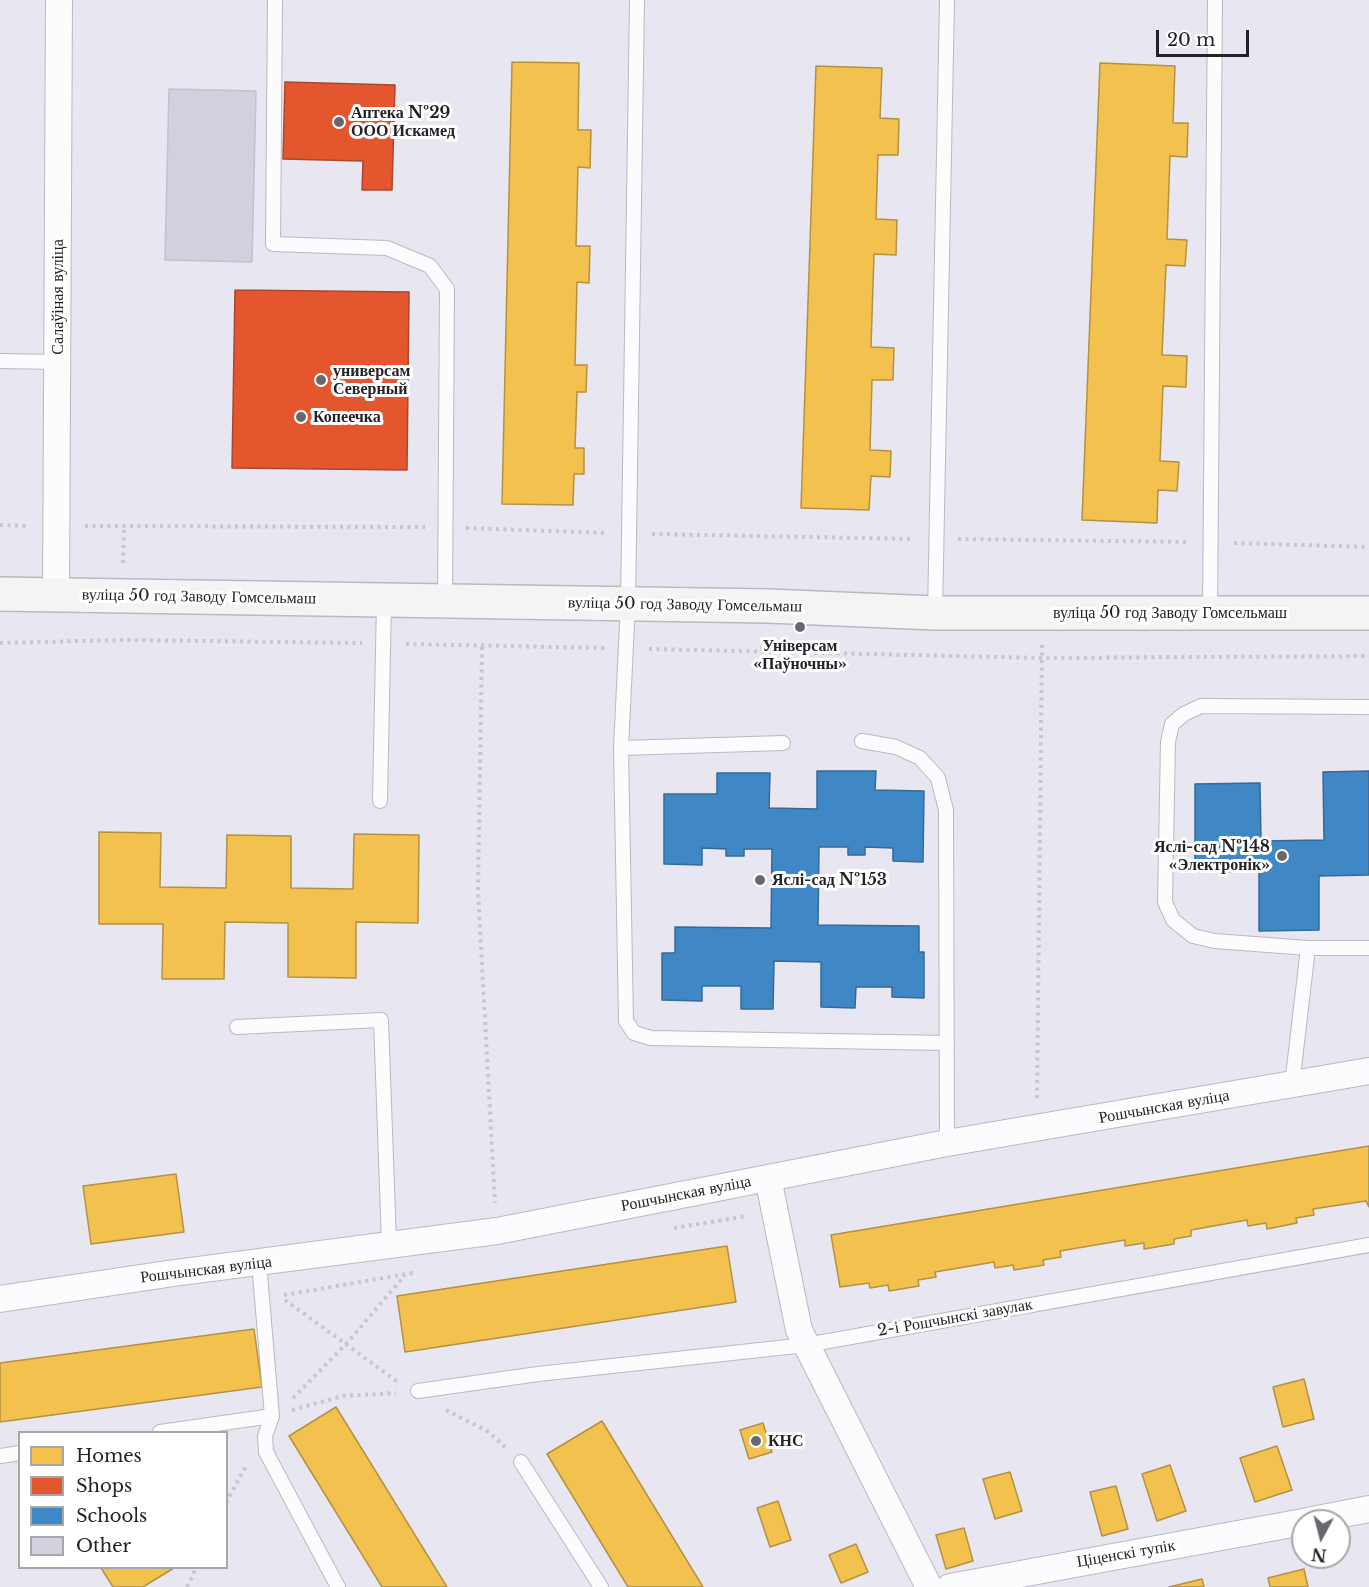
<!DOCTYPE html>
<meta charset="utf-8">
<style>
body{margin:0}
#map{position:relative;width:1369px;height:1587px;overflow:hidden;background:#e8e6f1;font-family:"Libre Baskerville",serif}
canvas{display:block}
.legend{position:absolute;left:18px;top:1431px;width:210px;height:138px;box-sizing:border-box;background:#fff;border:2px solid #a7a7a9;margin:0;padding:8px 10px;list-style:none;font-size:18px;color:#232229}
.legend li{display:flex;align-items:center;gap:12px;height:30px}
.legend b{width:30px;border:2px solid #a7a7a9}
.north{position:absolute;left:1291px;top:1509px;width:60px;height:60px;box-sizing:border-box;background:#fff;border:2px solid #a7a7a9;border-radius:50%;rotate:187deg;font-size:16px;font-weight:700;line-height:24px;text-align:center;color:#232229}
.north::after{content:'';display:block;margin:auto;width:21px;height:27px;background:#68676f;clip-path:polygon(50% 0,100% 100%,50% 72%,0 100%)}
.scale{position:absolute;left:1156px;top:30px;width:93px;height:27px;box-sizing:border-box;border:3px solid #232229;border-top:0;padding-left:8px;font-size:18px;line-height:21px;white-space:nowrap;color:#232229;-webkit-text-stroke:4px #fff;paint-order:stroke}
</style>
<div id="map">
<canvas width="1369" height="1587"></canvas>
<ul class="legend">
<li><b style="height:16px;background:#f2c14e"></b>Homes</li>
<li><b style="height:16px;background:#e4572e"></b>Shops</li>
<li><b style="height:16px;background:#3f88c5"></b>Schools</li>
<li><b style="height:16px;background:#d2cfdf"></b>Other</li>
</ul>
<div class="north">N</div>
<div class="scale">20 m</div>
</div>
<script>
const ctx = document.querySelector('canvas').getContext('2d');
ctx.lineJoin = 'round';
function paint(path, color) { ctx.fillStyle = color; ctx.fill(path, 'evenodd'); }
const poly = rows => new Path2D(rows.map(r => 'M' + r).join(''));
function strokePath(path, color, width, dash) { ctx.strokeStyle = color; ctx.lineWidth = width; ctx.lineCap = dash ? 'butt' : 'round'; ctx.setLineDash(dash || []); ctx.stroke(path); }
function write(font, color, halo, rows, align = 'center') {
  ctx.font = font + ' "Libre Baskerville",serif'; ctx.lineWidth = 6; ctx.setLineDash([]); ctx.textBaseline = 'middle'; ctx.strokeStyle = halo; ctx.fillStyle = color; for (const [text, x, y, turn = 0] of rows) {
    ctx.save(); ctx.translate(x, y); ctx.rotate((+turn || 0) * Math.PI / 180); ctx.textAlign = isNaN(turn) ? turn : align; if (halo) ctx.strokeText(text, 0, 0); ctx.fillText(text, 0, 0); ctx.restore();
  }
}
const homes = poly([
 [512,62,579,63,578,130,591,130,590,168,578,167,576,246,590,246,589,283,577,282,575,365,587,365,586,392,577,392,575,448,584,448,584,474,574,474,573,505,502,504,512,62],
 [1100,63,1175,66,1173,123,1188,123,1187,157,1170,156,1167,239,1187,240,1185,266,1166,265,1162,355,1187,356,1186,387,1163,386,1160,461,1179,462,1177,491,1158,490,1157,523,1082,520,1100,63],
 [816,66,882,68,880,118,899,119,898,155,878,155,876,219,897,220,896,255,874,254,871,347,894,348,893,380,872,380,870,450,891,451,890,477,871,476,869,510,801,508,816,66],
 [99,832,161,833,160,887,226,888,227,835,291,836,291,888,353,889,354,834,419,835,418,923,356,922,356,978,288,977,288,923,225,922,224,979,162,979,163,924,99,924,99,832],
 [1369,1146,1369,1207,1366,1201,1313,1209,1314,1215,1296,1218,1297,1223,1267,1229,1266,1223,1248,1226,1247,1220,1191,1230,1191,1236,1174,1239,1174,1244,1144,1249,1144,1243,1125,1246,1125,1240,1060,1251,1061,1257,1043,1260,1044,1265,1014,1270,1013,1265,995,1268,994,1262,935,1272,936,1277,918,1280,919,1286,889,1291,888,1285,870,1288,869,1283,840,1287,831,1235,1369,1146],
 [176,1174,184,1232,91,1244,83,1186,176,1174],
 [727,1246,736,1302,405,1352,397,1296,727,1246],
 [254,1329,262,1387,0,1422,0,1363,254,1329],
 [1304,1379,1314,1419,1283,1427,1273,1387,1304,1379],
 [336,1407,447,1587,382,1587,289,1436,336,1407],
 [602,1421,703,1587,628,1587,547,1454,602,1421],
 [763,1423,772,1452,749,1459,740,1430,763,1423],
 [1277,1446,1292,1490,1255,1502,1240,1458,1277,1446],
 [1170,1465,1186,1511,1157,1521,1142,1474,1170,1465],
 [1010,1472,1022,1511,995,1519,983,1479,1010,1472],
 [1116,1486,1128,1529,1102,1536,1090,1492,1116,1486],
 [778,1501,791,1540,770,1547,757,1508,778,1501],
 [964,1528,973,1561,946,1569,936,1535,964,1528],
 [856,1544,868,1572,841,1583,829,1555,856,1544],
 [101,1568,174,1568,143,1587,113,1587,101,1568],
 [1304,1569,1308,1587,1270,1587,1268,1578,1304,1569],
 [1202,1579,1204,1587,1169,1587,1202,1579]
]);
const shops = poly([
 [285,82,395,85,392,190,362,190,363,161,283,159,285,82],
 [235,290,409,292,407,470,232,468,235,290]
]);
const schools = poly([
 [817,771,876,771,875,790,924,791,923,862,893,861,893,848,865,847,865,855,848,855,848,847,819,847,818,925,919,926,919,952,924,952,924,998,892,997,892,987,856,987,855,1008,821,1007,821,962,774,961,773,1009,741,1009,741,986,702,986,702,1001,662,1000,662,953,675,953,675,927,771,928,772,849,744,849,744,856,726,856,726,849,702,848,702,865,664,864,664,794,717,794,717,773,770,773,769,808,817,809,817,771],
 [1369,771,1369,875,1319,876,1319,930,1259,931,1259,871,1195,872,1195,784,1260,783,1261,841,1324,840,1323,772,1369,771]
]);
const building = poly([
 [169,89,256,91,252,262,165,260,169,89]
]);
const path = poly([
 [0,525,29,526],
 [85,526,425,527],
 [466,528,608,533],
 [652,534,914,539],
 [958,539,1190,542],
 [1234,543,1369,547],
 [123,563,124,525],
 [0,643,124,640,362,643],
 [406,644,605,648],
 [482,647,478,891,495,1203],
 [649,649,1042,658,1369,656],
 [762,650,763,636],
 [1037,1098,1042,644],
 [674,1228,747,1216],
 [284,1295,413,1273],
 [285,1300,398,1382],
 [293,1398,347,1343,405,1275],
 [292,1410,343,1396,396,1393],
 [446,1410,489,1432,505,1447],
 [226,1503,247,1464],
 [187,1587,196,1568]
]);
const lane = poly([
 [275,0,273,244,387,248,430,266,447,289,445,601],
 [637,0,628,604,621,748,626,1021,634,1033,651,1038,947,1043],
 [0,361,57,362],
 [1210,612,1215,0],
 [935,613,947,0],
 [862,741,896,747,920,758,938,778,946,810,947,1143],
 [621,748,783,743],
 [380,801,384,600],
 [1308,948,1369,948],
 [237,1027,381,1020,389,1243],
 [1292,1085,1308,948,1215,941,1193,936,1173,920,1165,902,1168,742,1172,724,1184,714,1201,706,1369,707],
 [259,1263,272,1416,265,1436,266,1452,338,1587],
 [418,1391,538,1374,806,1345,1369,1245],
 [160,1432,272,1416],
 [0,1456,20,1453],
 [521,1462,601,1587]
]);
const street = poly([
 [56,594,59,0],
 [768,1178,799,1330,929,1587],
 [0,1299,174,1273,497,1231,947,1143,1369,1071],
 [1307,1521,1369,1509],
 [950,1587,1303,1522]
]);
const secondary = poly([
 [0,594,768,606,935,613,1369,613]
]);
const markers = [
 [339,122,6,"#68676f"],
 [321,380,6,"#68676f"],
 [301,417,6,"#68676f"],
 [800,627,6,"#68676f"],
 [1282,856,6,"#68676f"],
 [760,880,6,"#68676f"],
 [756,1441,6,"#68676f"]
];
const poiNames = [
 ["Аптека №29",351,113],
 ["ООО Искамед",351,131],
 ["универсам",333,371],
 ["Северный",333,389],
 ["Копеечка",313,417],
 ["Універсам",800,646,"center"],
 ["«Паўночны»",800,664,"center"],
 ["Яслі-сад №148",1270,847,"right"],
 ["«Электронік»",1270,865,"right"],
 ["Яслі-сад №153",772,880],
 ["КНС",768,1441]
];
const streetNames = [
 ["Салаўіная вуліца",58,297,-90],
 ["вуліца 50 год Заводу Гомсельмаш",199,597,1],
 ["вуліца 50 год Заводу Гомсельмаш",685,605,1],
 ["вуліца 50 год Заводу Гомсельмаш",1170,613],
 ["Рошчынская вуліца",1164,1107,-10],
 ["Рошчынская вуліца",686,1194,-11],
 ["Рошчынская вуліца",206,1270,-7],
 ["2-і Рошчынскі завулак",955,1318,-10],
 ["Ціценскі тупік",1126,1554,-10]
];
paint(homes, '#f2c14e');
strokePath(homes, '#b49143', 1.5);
paint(shops, '#e4572e');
strokePath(shops, '#aa472c', 1.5);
paint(schools, '#3f88c5');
strokePath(schools, '#376996', 1.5);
paint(building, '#d2cfdf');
strokePath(building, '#c3c1ca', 1.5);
strokePath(lane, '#bab9c1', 16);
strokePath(street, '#bab9c1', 28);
strokePath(secondary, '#bab9c1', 36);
strokePath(path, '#c7c6ca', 4, [3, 4.5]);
strokePath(lane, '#fcfbfd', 14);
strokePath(street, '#fcfbfd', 26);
strokePath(secondary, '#f4f4f4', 33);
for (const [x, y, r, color] of markers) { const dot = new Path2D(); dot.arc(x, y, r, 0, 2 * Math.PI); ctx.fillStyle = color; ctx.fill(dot); strokePath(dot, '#fff', 2); }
write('bold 16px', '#232229', '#fff', poiNames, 'left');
write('16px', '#232229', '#fff', streetNames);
</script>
